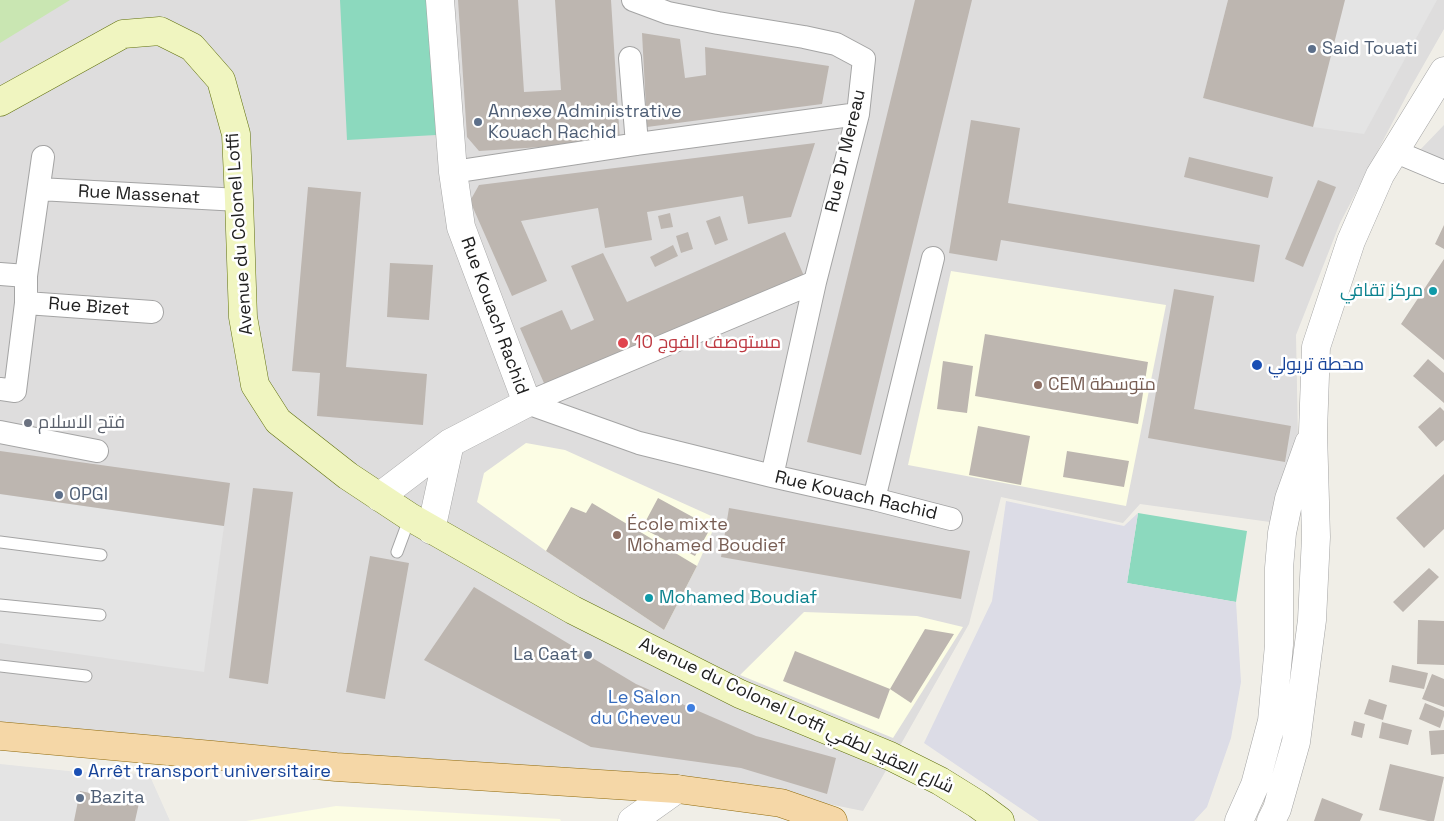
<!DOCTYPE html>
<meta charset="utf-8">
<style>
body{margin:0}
canvas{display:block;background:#f0eee7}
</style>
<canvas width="1444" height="821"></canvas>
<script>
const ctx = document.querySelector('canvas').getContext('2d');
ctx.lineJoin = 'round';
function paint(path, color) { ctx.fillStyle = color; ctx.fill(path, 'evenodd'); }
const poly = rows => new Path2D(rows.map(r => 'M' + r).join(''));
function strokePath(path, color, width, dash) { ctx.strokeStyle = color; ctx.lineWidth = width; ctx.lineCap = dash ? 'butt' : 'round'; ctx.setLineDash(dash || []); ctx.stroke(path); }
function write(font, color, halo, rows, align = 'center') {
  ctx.font = font + ' "Space Grotesk",Cairo,sans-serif'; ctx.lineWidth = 5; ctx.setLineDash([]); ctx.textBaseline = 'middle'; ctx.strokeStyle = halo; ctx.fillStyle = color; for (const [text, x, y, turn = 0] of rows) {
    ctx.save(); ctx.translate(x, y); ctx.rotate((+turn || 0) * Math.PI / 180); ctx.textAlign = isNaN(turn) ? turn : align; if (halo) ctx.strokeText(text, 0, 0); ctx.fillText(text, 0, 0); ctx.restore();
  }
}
const residential = poly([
 [0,0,1444,0,1444,29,1411,87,1340,223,1296,335,1298,440,1270,522,1140,504,1123,523,1001,497,969,624,863,811,715,781,277,754,0,726],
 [1444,125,1444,172,1419,151]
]);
const education = poly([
 [951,271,1166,305,1126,506,908,465],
 [526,443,565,450,718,519,697,566,664,630,546,551,477,502,484,473],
 [804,612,917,616,963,627,893,738,740,675],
 [336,806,560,819,561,821,246,821]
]);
const grass = poly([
 [0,0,70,0,0,43]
]);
const pitch = poly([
 [340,0,428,0,436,135,347,140],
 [1138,513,1247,531,1236,602,1127,583]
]);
const parking = poly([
 [1228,0,1437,0,1364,134,1313,127,1203,98],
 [0,494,224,526,204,672,0,643],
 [0,764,78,772,149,774,170,821,0,821]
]);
const plaza = poly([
 [1006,501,1124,526,1138,513,1127,583,1236,602,1241,682,1231,738,1207,807,1194,821,1039,821,924,743,992,601]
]);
const building = poly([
 [458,0,518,0,524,92,561,90,555,0,611,0,620,142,479,151,467,137],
 [915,0,972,0,861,455,807,442],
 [1228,0,1345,0,1313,127,1203,98],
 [642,33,680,39,685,78,706,75,705,47,829,66,822,104,647,127],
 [971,120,1020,128,1008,203,1260,245,1254,282,1001,240,997,261,949,253],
 [815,143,791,217,748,224,743,196,647,212,652,240,605,248,598,208,521,221,547,281,512,296,470,201,479,185],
 [1189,157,1273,177,1268,198,1184,177],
 [1318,180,1336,187,1303,267,1285,259],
 [308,187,361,192,346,367,427,374,423,425,317,416,320,373,292,371],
 [670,213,673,227,661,229,658,216],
 [720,216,728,240,715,245,706,221],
 [1444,225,1444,249,1435,244],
 [688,232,693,249,681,253,676,236],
 [785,232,804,276,547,390,520,328,562,310,571,330,594,320,571,266,603,253,627,302],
 [673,245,678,256,655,267,650,257],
 [1444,259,1444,360,1401,324],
 [390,263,433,265,429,320,387,317],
 [1174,289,1214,296,1194,409,1291,426,1285,462,1148,438],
 [985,334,1148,362,1138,424,975,396],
 [1428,359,1444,373,1444,403,1413,376],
 [943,361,973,366,967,413,937,409],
 [1440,407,1444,411,1444,440,1436,447,1418,427],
 [978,426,1030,436,1021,485,969,475],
 [0,451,230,483,224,526,0,494],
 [1067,451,1129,461,1124,487,1063,477],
 [1444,474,1444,529,1424,548,1396,518],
 [253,488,293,492,268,684,229,678],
 [658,498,711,527,695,556,642,528],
 [592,503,697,566,664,630,546,551,571,507,586,513],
 [729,508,970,551,961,599,721,557],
 [370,556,409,563,385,699,346,692],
 [1429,568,1439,577,1403,612,1393,602],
 [474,587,636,684,756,736,836,758,827,794,741,768,591,747,424,660],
 [1418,620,1444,621,1444,665,1417,664],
 [925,629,954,634,911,703,890,689],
 [795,651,890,689,879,719,783,681],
 [1392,665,1428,673,1424,689,1389,682],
 [1432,674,1444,679,1444,707,1422,699],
 [1369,699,1387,705,1383,720,1364,714],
 [1425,703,1444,711,1444,716,1440,728,1419,719],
 [1354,721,1365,724,1362,738,1351,735],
 [1382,722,1412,730,1408,745,1379,738],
 [1444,730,1444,754,1431,755,1429,731],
 [1390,764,1444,777,1434,821,1428,821,1379,810],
 [80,791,139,803,135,821,74,821],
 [1322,798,1363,814,1360,821,1314,821]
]);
const service = poly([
 [0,542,101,555],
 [397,552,410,517],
 [0,605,100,615],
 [0,666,86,676]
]);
const minor = poly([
 [633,0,668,13,718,23,804,37,836,44,864,59,858,114,815,282,772,476],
 [630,58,637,144],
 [1394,151,1444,172],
 [453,172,637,144,858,114],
 [39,189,239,200],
 [0,274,26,276],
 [26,303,152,312],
 [0,389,15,391,26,303,26,276,43,157],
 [527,403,639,443,772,476,874,499,951,519],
 [527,403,815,282],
 [0,432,97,451],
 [874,499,933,258]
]);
const tertiary = poly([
 [379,497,450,443,527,403,461,227,453,172,440,0],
 [431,530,450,443],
 [632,821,677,789],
 [1239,821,1255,785,1272,721,1279,645,1279,568,1282,533,1289,499,1309,443],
 [1271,821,1277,809,1296,742,1312,620,1316,537,1313,432,1316,347,1351,241,1380,175,1444,71]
]);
const secondary = poly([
 [0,102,123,34,160,31,192,47,221,80,236,134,239,200,243,317,255,385,278,421,348,476,410,517,573,610,740,694,890,756,940,781,977,804,1000,821]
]);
const primary = poly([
 [0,736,212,755,336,767,677,789,781,803,833,821]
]);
const markers = [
 [1312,49,5,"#5c6f8a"],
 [478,122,5,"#5c6f8a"],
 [1433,291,5,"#0f9aa8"],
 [623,343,6,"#e0444e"],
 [1257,365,6,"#1a4fb4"],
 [1038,385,5,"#8d6e63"],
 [28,423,5,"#6b7280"],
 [59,495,5,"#5c6f8a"],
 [617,535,5,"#8d6e63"],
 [649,598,5,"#0f9aa8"],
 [588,655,5,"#5c6f8a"],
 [691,708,5,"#3f7fe0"],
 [78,772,5,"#1a4fb4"],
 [80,798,5,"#5c6f8a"]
];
const serviceNames = [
 ["Said Touati",1322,49],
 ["Annexe Administrative",488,112],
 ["Kouach Rachid",488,133],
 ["OPGI",69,495],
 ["La Caat",578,655,"right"],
 ["Bazita",90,798]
];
const streetNames = [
 ["Rue Dr Mereau",846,151,-77],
 ["Rue Massenat",139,195,3],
 ["Avenue du Colonel Lotfi",240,234,-94],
 ["Rue Bizet",89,307,4],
 ["Rue Kouach Rachid",494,316,70],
 ["Rue Kouach Rachid",856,496,13],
 ["Avenue du Colonel Lotfi شارع العقيد لطفي",796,716,25]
];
const cultureNames = [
 ["مركز تقافي",1423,291],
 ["Mohamed Boudiaf",659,598,"left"]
];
const healthNames = [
 ["مستوصف الفوج 10",634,343]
];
const transitNames = [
 ["محطة تريولي",1268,365],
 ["Arrêt transport universitaire",88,772]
];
const educationNames = [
 ["CEM متوسطة",1048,385],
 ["École mixte",627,525],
 ["Mohamed Boudief",627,546]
];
const worshipNames = [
 ["فتح الاسلام",38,423]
];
const shopNames = [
 ["Le Salon",681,698],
 ["du Cheveu",681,719]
];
paint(residential, '#dedddd');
paint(education, '#fcfde4');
paint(grass, '#c9e6b2');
paint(pitch, '#8cd9be');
paint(parking, '#e4e4e4');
paint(plaza, '#dcdce6');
paint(building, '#bdb6b0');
strokePath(service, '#a4a4a4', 13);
strokePath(minor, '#a4a4a4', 24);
strokePath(tertiary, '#a4a4a4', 29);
strokePath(secondary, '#61710e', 29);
strokePath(primary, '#916b0c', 29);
strokePath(service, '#fff', 11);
strokePath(minor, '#fff', 22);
strokePath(tertiary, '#fff', 28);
strokePath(secondary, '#f0f5c0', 28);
strokePath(primary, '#f5d7a7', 28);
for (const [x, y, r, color] of markers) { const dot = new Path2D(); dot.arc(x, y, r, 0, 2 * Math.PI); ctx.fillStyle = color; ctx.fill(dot); strokePath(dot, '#fff', 2); }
write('18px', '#4e5e75', '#fff', serviceNames, 'left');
write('18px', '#202020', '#fff', streetNames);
write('18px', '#0d838f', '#fff', cultureNames, 'right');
write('18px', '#be3a42', '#fff', healthNames, 'left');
write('18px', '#164399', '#fff', transitNames, 'left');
write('18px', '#785e54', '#fff', educationNames, 'left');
write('18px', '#5b616d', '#fff', worshipNames, 'left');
write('18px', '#366cbe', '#fff', shopNames, 'right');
</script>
